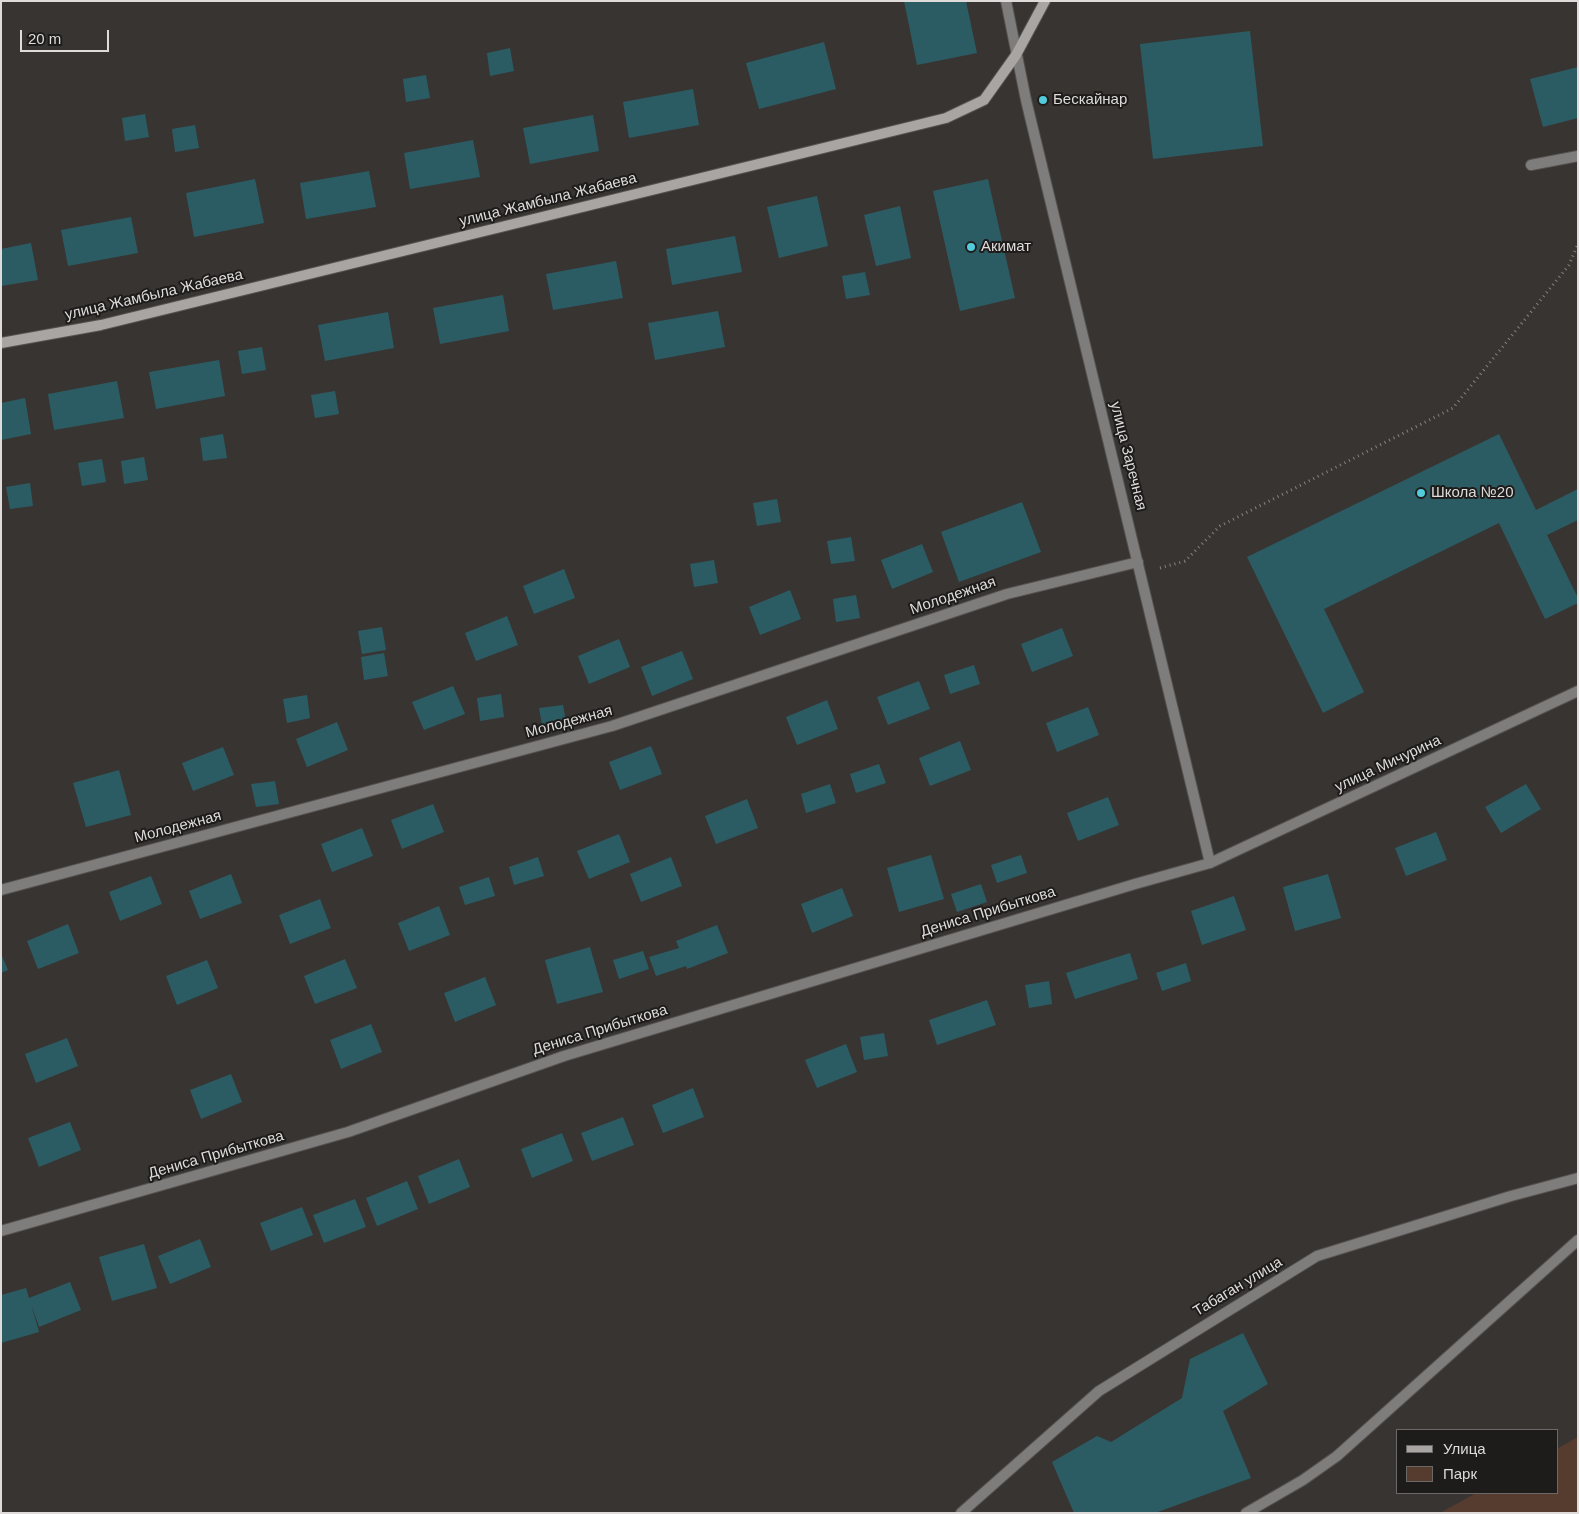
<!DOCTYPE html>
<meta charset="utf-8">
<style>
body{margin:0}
#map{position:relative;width:1579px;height:1514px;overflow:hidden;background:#383432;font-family:Helvetica,sans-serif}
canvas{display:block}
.frame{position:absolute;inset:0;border:2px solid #dedbda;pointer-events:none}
.legend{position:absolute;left:1396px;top:1429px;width:162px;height:65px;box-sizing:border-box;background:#1e1c1b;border:1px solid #6b6867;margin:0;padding:6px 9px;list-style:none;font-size:15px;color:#dedbda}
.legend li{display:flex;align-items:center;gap:10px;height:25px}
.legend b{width:25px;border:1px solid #6b6867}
.scale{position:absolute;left:20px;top:30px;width:89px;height:22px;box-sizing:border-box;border:2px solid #dedbda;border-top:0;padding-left:6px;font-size:15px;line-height:18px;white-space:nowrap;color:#dedbda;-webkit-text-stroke:4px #1e1c1b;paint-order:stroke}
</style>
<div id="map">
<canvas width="1579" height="1514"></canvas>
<div class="frame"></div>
<ul class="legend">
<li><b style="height:6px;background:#a8a5a3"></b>Улица</li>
<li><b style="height:14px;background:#553c2e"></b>Парк</li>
</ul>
<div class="scale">20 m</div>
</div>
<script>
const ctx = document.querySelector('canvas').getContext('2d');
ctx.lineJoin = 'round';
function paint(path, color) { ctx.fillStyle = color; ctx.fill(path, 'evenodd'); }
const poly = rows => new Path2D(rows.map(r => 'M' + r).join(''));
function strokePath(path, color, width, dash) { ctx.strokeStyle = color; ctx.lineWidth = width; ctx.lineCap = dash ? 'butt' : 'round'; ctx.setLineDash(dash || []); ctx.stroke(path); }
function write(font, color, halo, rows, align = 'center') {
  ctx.font = font + ' Helvetica,sans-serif'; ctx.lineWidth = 4; ctx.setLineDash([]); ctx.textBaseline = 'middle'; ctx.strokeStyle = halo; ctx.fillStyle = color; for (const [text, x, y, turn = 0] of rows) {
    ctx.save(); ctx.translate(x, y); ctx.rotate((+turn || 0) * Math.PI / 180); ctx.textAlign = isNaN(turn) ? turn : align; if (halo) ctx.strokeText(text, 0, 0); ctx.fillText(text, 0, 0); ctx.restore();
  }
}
const green = poly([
 [1578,1437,1578,1513,1440,1513,1476,1493,1558,1493,1558,1448]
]);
const building = poly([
 [904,1,966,1,977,53,917,65],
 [1250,31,1263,146,1153,159,1140,44],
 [824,42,836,89,759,109,746,63],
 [510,48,514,71,490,76,487,53],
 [1578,67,1578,118,1543,127,1530,79],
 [426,75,430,98,406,102,403,79],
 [693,89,699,125,629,138,623,102],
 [145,114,149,137,125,141,122,118],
 [593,115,599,151,530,164,523,128],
 [195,125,199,148,175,152,172,129],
 [473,140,480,177,410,189,404,153],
 [369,171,376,207,306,219,300,183],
 [255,179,264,223,194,237,186,193],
 [988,179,1015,298,960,311,933,191],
 [817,196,828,246,779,258,767,207],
 [900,206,911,258,876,266,864,215],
 [131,217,138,253,68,266,61,230],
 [735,236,742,272,672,285,666,249],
 [31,243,38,280,1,286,1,249],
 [616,261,623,298,553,310,546,274],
 [865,272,870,295,846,299,842,276],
 [503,295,509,331,440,344,433,308],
 [718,311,725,347,655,360,648,323],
 [388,312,394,348,325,361,318,325],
 [262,347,266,370,242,374,238,351],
 [219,360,225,396,156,409,149,372],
 [117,381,124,418,54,430,48,394],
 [335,391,339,414,315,418,311,395],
 [25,398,31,434,1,440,1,403],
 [223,434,227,458,203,461,200,438],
 [1499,434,1536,510,1578,489,1578,520,1547,535,1578,598,1578,603,1545,619,1499,523,1324,609,1364,692,1323,713,1247,557],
 [144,457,148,480,124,484,121,461],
 [102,459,106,482,82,486,78,463],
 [30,483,33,506,10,509,6,487],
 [777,499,781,522,757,526,753,503],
 [1022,502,1041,552,959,582,941,532],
 [851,537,855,561,831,564,827,541],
 [922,544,933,572,892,589,881,560],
 [714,560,718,583,694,587,690,564],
 [564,569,575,598,534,614,523,586],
 [790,590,801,619,760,635,749,607],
 [856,595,860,618,836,622,833,599],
 [507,616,518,645,476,661,465,633],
 [382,627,386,650,362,654,358,631],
 [1062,628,1073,656,1032,672,1021,644],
 [619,639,630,667,589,684,578,656],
 [682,651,693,679,652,696,641,667],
 [384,653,388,676,364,680,361,657],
 [974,665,980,684,950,694,944,675],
 [919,681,930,709,888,725,877,697],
 [453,686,465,714,424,730,412,702],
 [501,694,504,717,480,721,477,698],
 [307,695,310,718,287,723,283,699],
 [827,700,838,729,797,745,786,717],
 [563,705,567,728,543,731,539,708],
 [1088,707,1099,735,1057,752,1046,723],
 [337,722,348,750,307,767,296,739],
 [960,741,971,770,930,786,919,758],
 [651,746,662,774,620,790,609,762],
 [223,747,234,775,193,791,182,763],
 [879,764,886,783,856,793,850,774],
 [119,770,131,815,86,827,73,783],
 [275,781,279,804,256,807,251,784],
 [830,784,836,803,806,813,801,794],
 [1526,784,1541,809,1501,833,1485,807],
 [1108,797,1119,825,1078,841,1067,813],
 [747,799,758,828,716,844,705,816],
 [433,804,444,832,402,849,391,820],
 [362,828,373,856,332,872,321,844],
 [1436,832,1447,860,1406,876,1395,848],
 [619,834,630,862,589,879,577,851],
 [931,855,944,899,899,912,887,868],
 [1021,855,1027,873,997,883,991,865],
 [538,857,544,876,514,885,509,867],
 [671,857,682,886,641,902,630,874],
 [231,874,242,903,200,919,189,891],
 [1328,874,1341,918,1295,931,1283,887],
 [151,876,162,904,120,921,109,892],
 [489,877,495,896,465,905,459,887],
 [981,884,987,902,957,912,951,894],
 [842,888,853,916,812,933,801,904],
 [1234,896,1246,930,1202,945,1191,911],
 [320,899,331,928,290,944,279,915],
 [439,906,450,935,409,951,398,923],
 [68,924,79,953,38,969,27,941],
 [717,925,728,953,687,969,686,966,656,976,649,957,679,948,676,941],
 [590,947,603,992,557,1004,545,960],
 [643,951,649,969,619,979,613,960],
 [1130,953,1138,979,1075,999,1066,973],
 [1,954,8,970,1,973],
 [345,959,357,988,315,1004,304,976],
 [207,960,218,988,177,1005,166,976],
 [1186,963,1191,981,1162,991,1156,973],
 [485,977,496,1005,455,1022,444,993],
 [1049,981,1052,1004,1029,1008,1025,985],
 [987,1000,996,1025,937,1045,929,1020],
 [371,1024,382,1052,341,1069,330,1040],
 [884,1033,888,1056,864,1060,860,1037],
 [67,1038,78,1066,36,1083,25,1054],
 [846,1044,857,1072,817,1088,805,1060],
 [231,1074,242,1102,201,1119,190,1090],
 [693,1088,704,1117,663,1133,652,1105],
 [623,1117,634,1145,592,1161,581,1133],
 [70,1122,81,1150,39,1167,28,1138],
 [562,1133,573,1161,532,1178,521,1149],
 [459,1159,470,1187,429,1204,418,1176],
 [407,1181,418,1209,377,1226,366,1198],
 [355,1199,366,1227,324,1243,313,1215],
 [302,1207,313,1235,271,1251,260,1223],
 [200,1239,211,1267,170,1284,158,1256],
 [144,1244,157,1288,112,1301,99,1257],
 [70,1282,81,1310,39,1327,31,1304,39,1332,1,1343,1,1295,26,1288,29,1298],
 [1243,1333,1268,1384,1223,1411,1251,1478,1155,1513,1074,1513,1052,1462,1097,1436,1111,1442,1182,1398,1190,1359]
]);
const path = poly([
 [1160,568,1185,561,1220,526,1453,408,1569,265,1578,244]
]);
const lane = poly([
 [1531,165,1578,156],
 [1210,863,1578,691],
 [961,1513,1099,1391,1317,1256,1511,1196,1578,1178],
 [1246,1513,1303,1480,1337,1456,1578,1240]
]);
const street = poly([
 [1,890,612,726,1007,594,1138,562],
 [1,1231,348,1132,564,1056,1135,884,1210,863,1026,100,1006,1]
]);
const secondary = poly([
 [1,343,101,325,946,118,984,100,1016,55,1045,1]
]);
const markers = [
 [1043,100,5,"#53cbdb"],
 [971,247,5,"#53cbdb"],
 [1421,493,5,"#53cbdb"]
];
const poiNames = [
 ["Бескайнар",1053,100],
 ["Акимат",981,247],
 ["Школа №20",1431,493]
];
const streetNames = [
 ["улица Жамбыла Жабаева",548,200,-14],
 ["улица Жамбыла Жабаева",154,295,-13],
 ["улица Заречная",1128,456,76],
 ["Молодежная",953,596,-19],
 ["Молодежная",569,722,-15],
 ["улица Мичурина",1388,764,-25],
 ["Молодежная",178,827,-15],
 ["Дениса Прибыткова",988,912,-17],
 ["Дениса Прибыткова",600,1030,-17],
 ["Дениса Прибыткова",216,1155,-16],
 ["Табаган улица",1238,1287,-31]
];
paint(green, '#553c2e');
paint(building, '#2c5c63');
strokePath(lane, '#565250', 12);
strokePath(street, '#565250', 12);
strokePath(secondary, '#565250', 12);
strokePath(path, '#858280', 3, [1, 4]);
strokePath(lane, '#7f7d7c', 10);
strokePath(street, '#7f7d7c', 10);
strokePath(secondary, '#a8a5a3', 10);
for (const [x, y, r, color] of markers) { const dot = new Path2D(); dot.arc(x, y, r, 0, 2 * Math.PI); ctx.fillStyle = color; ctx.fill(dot); strokePath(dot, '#1e1c1b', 2); }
write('15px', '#dedbda', '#1e1c1b', poiNames, 'left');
write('15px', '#dedbda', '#1e1c1b', streetNames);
</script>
